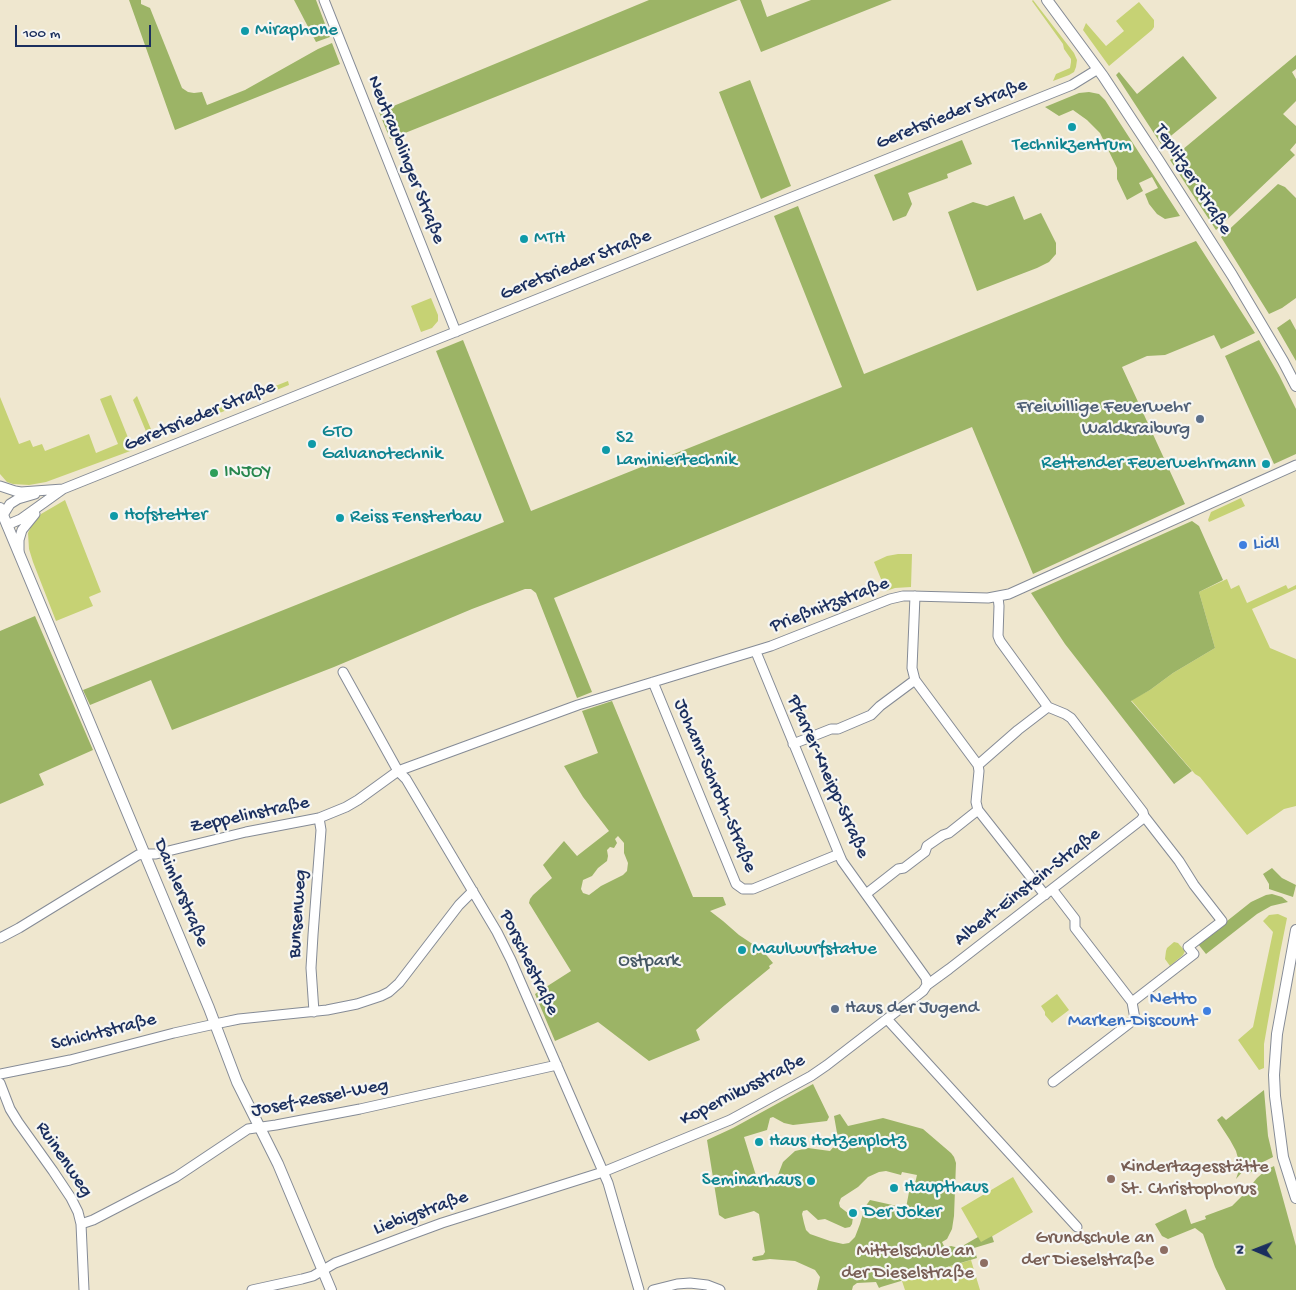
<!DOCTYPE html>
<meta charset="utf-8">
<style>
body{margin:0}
#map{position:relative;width:1296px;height:1290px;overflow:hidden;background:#efe7cf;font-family:"Gochi Hand",sans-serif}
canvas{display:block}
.north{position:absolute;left:1231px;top:1225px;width:50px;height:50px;-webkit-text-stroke:4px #f6f6f2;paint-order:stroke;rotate:271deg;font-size:14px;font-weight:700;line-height:20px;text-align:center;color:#1b2f5e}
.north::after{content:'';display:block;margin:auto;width:18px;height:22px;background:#1b2f5e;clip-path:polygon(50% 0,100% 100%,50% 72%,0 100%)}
.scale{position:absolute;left:15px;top:25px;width:136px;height:22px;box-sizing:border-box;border:2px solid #1b2f5e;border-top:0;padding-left:6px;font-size:15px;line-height:18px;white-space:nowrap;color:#1b2f5e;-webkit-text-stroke:4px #f6f6f2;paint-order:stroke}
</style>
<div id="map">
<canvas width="1296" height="1290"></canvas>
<div class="north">N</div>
<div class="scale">100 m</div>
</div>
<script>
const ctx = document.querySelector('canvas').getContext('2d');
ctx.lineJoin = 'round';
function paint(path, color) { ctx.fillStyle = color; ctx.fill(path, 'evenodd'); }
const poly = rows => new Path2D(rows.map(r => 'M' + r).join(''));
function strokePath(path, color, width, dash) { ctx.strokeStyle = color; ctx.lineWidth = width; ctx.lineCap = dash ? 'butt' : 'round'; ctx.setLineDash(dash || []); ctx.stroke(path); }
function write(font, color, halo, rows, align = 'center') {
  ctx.font = font + ' "Gochi Hand",sans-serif'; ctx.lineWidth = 4.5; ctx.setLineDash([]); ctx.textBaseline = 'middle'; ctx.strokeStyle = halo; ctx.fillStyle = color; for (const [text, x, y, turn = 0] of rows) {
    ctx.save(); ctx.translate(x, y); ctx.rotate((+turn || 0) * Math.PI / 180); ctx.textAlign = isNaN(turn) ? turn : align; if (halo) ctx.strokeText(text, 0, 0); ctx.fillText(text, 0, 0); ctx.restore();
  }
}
const green = poly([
 [1033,0,1074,53,1077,60,1076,67,1074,72,1069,75,1053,81,1056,74,1070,68,1071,62,1071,59,1064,49,1063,44,1032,1],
 [1139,2,1154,20,1154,27,1152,30,1109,66,1083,30,1086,23,1106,46,1124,31,1116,21],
 [431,298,438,315,438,321,432,328,421,332,411,306],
 [288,381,289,385,150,441,133,400,137,396,153,434],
 [111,395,133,450,46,482,29,485,13,484,7,482,0,474,0,397,19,444,30,440,33,447,42,444,45,451,89,434,96,453,118,444,100,399],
 [1241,498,1245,506,1209,522,1208,520,1211,512],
 [65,500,101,592,89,597,93,606,56,621,33,562,29,549,28,533,33,522,41,514],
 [898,554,912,554,911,587,895,588,886,591,874,562,887,556],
 [1227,579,1231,589,1239,585,1247,603,1286,585,1288,589,1296,585,1296,589,1252,609,1270,648,1296,659,1296,806,1284,809,1247,835,1200,777,1195,774,1131,700,1150,690,1173,673,1215,648,1199,592],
 [1278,914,1287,918,1280,953,1264,1044,1264,1068,1259,1070,1238,1040,1253,1027,1273,932,1263,921,1269,915],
 [1174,942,1178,943,1185,951,1183,955,1170,966,1165,959,1166,951,1167,948],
 [1057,994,1069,1010,1052,1023,1045,1015,1045,1012,1041,1006],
 [1013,1177,1033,1212,981,1243,961,1208],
 [971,1260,980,1290,905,1290,902,1281]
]);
const forest = poly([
 [129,0,141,0,141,4,150,8,182,88,188,92,194,93,202,92,207,105,245,90,318,49,332,43,340,64,175,130],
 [294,0,316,0,330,37,316,42],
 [649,0,738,0,390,139,379,112],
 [740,0,761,0,767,17,811,0,892,0,761,52],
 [1296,55,1296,69,1292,72,1296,79,1296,101,1283,114,1296,126,1296,143,1290,150,1295,155,1216,230,1170,160],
 [1183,56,1217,98,1161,144,1116,75,1119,72,1137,94],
 [750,80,791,186,761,199,719,92],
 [1089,92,1099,94,1105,100,1180,216,1165,219,1157,214,1149,204,1145,194,1158,188,1152,177,1139,183,1143,191,1127,200,1117,179,1117,168,1100,133,1087,120,1073,110,1059,116,1045,107,1079,93],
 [962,140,972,164,947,174,948,178,908,193,912,204,906,216,893,221,874,175],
 [1278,184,1285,187,1296,198,1296,298,1282,308,1269,314,1221,237],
 [1014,196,1024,220,1041,213,1056,243,1056,254,1049,262,1037,268,977,291,948,212,973,202,987,206],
 [798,206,864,374,1196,241,1255,333,1221,349,1214,335,1165,355,1147,356,1122,367,1185,504,1033,574,972,427,554,598,592,692,577,698,536,593,531,589,525,589,472,609,334,667,172,730,151,680,90,705,83,690,504,522,436,351,463,340,531,511,842,387,774,216],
 [1290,319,1296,330,1296,361,1277,328],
 [1259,340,1279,375,1296,409,1296,454,1274,464,1225,356],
 [1192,521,1199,526,1223,580,1199,592,1215,648,1173,673,1150,690,1131,701,1192,771,1174,784,1065,644,1031,593],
 [35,616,93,750,39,774,44,785,0,804,0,631],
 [612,701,693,897,723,897,726,905,710,911,723,921,739,935,763,951,773,963,769,966,770,968,725,1005,696,1030,700,1040,649,1061,598,1022,555,1041,535,994,571,971,529,903,530,899,533,895,552,878,543,865,564,841,577,856,609,831,583,797,564,766,598,753,582,711],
 [618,836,624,843,624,853,628,863,627,871,623,875,601,886,589,895,583,893,581,889,583,880,592,876,598,868,607,861,608,856,607,850,610,847,614,848,617,843,615,839],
 [1272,868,1282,878,1296,885,1293,897,1269,889,1269,884,1263,874],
 [1272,894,1282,897,1288,902,1271,906,1257,914,1206,954,1198,944,1251,902,1266,895],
 [813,1084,829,1117,827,1121,793,1125,784,1123,773,1117,770,1118,767,1130,744,1137,758,1182,762,1187,768,1187,776,1180,783,1162,795,1151,808,1148,830,1151,836,1144,837,1133,834,1116,840,1114,848,1126,883,1118,923,1129,951,1153,954,1157,956,1163,954,1216,952,1229,947,1239,942,1242,945,1248,951,1246,959,1248,978,1237,981,1242,992,1236,994,1242,974,1248,977,1258,881,1287,879,1288,876,1282,857,1283,853,1286,852,1290,817,1290,820,1277,815,1270,795,1261,770,1259,755,1261,752,1260,753,1257,763,1255,765,1252,759,1214,754,1211,725,1219,719,1215,707,1140,733,1128],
 [886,1171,901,1175,902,1172,917,1175,913,1192,909,1192,906,1208,870,1200,865,1207,860,1224,855,1237,849,1243,843,1244,830,1241,810,1234,806,1230,804,1223,802,1214,803,1211,807,1210,818,1220,825,1219,845,1228,850,1227,852,1224,853,1217,840,1207,839,1203,841,1198,858,1187,868,1177,879,1172],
 [1264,1090,1268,1136,1273,1157,1261,1163,1249,1174,1244,1170,1236,1179,1239,1170,1239,1162,1236,1151,1230,1140,1217,1120,1222,1116,1226,1120],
 [1274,1166,1296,1246,1296,1290,1226,1290,1215,1267,1203,1234,1195,1228,1168,1239,1162,1236,1155,1224,1186,1209,1191,1224,1206,1219,1205,1216,1232,1206,1245,1193,1257,1178,1266,1170]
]);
const minor = poly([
 [324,0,456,332],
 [0,486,15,491,21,492,63,489],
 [3,515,10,504,18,499,35,494],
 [7,525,21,519,63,489,1072,85,1098,69],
 [19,551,19,540,22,530,35,514],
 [915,596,912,668,915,680,978,765,979,771,976,802,978,810,1045,895],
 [756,652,839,854,842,861,926,978,927,985],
 [343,672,398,771,406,779,497,932,511,960,608,1183,639,1290],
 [653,682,736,884,743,889,753,889,839,854],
 [793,744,831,729,838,729,871,715,880,706,915,680],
 [978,765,1018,730,1048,707],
 [1052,889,1075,919,1075,928,1132,1002,1135,1019,1053,1082],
 [866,894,898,869,904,868,925,852,927,846,943,835,949,833,978,810],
 [0,938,19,928,138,855,144,854,156,854,246,832,319,818,346,807,358,800,398,771,578,705,771,646,890,599,903,596,912,596,988,598,1009,594,1296,465],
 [1132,1002,1194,954,1188,947,1222,921,1194,885,1179,861,1144,816],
 [314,1012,311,968,313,935,321,830,319,818],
 [887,1019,1077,1227],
 [0,1074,70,1060,174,1033,215,1024,239,1019,327,1010,357,1004,381,996,389,992,399,983,459,905,473,891],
 [0,1083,10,1109,18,1122,53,1171,71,1198,78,1212,81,1224,84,1290],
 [81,1224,93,1220,176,1177,248,1129,276,1125,360,1109,557,1065],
 [252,1290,302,1279,313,1276,335,1263,404,1237,442,1223,603,1172,730,1120,811,1076,827,1065,923,991,927,985,949,969,1141,820,1144,816,1143,812,1071,718,1065,714,1048,707,1000,641,998,636,999,606,998,597],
 [653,1290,677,1284,690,1283,707,1285,720,1290]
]);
const tertiary = poly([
 [1047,0,1103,76,1159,161,1232,275,1283,361,1296,386],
 [0,508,209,1008,237,1082,278,1164,331,1290],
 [1296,930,1277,1034,1274,1075,1275,1096,1283,1157,1296,1198]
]);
const markers = [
 [245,31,5,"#0f9aa8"],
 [1072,127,5,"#0f9aa8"],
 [524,239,5,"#0f9aa8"],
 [1200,419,5,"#5c6f8a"],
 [312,444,5,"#0f9aa8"],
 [606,450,5,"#0f9aa8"],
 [1266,464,5,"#0f9aa8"],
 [214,473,5,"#2e9e5b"],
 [114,516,5,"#0f9aa8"],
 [340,518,5,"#0f9aa8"],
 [1243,545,5,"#3f7fe0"],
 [742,950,5,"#0f9aa8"],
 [835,1009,5,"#5c6f8a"],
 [1207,1011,5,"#3f7fe0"],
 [759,1142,5,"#0f9aa8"],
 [1111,1179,5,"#8d6e63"],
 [811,1181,5,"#0f9aa8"],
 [894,1188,5,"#0f9aa8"],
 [853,1213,5,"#0f9aa8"],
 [1164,1250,5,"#8d6e63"],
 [984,1263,5,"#8d6e63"]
];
const cultureNames = [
 ["Miraphone",255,31],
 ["Technikzentrum",1072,146,"center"],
 ["MTH",534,239],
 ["GTO",322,433],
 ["Galvanotechnik",322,455],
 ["S2",616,439],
 ["Laminiertechnik",616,461],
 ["Rettender Feuerwehrmann",1256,464,"right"],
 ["Hofstetter",124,516],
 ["Reiss Fensterbau",350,518],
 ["Maulwurfstatue",752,950],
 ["Haus Hotzenplotz",769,1142],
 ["Seminarhaus",801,1181,"right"],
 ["Haupthaus",904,1188],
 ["Der Joker",863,1213]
];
const streetNames = [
 ["Geretsrieder Straße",952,115,-22],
 ["Neutraublinger Straße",405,160,68],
 ["Teplitzer Straße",1192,180,57],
 ["Geretsrieder Straße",576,266,-22],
 ["Geretsrieder Straße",200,417,-22],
 ["Prießnitzstraße",830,606,-21],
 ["Pfarrer-Kneipp-Straße",827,777,66],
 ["Johann-Schroth-Straße",714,786,67],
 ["Zeppelinstraße",250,816,-12],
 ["Albert-Einstein-Straße",1028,888,-38],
 ["Daimlerstraße",180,893,67],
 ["Bunsenweg",299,914,-86],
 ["Porschestraße",528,963,64],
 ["Schichtstraße",104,1033,-14],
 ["Kopernikusstraße",743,1091,-27],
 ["Josef-Ressel-Weg",320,1099,-11],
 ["Ruinenweg",63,1160,56],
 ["Liebigstraße",421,1214,-20]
];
const serviceNames = [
 ["Freiwillige Feuerwehr",1190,408],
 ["Waldkraiburg",1190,430],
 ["Haus der Jugend",845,1009,"left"]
];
const leisureNames = [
 ["INJOY",224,473]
];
const shopNames = [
 ["Lidl",1253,545],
 ["Netto",1197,1000,"right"],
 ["Marken-Discount",1197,1022,"right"]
];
const parkNames = [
 ["Ostpark",649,962]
];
const educationNames = [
 ["Kindertagesstätte",1121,1168,"left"],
 ["St. Christophorus",1121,1190,"left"],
 ["Grundschule an",1154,1239],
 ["der Dieselstraße",1154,1261],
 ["Mittelschule an",974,1252],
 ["der Dieselstraße",974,1274]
];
paint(green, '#c6d274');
paint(forest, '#9cb466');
strokePath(minor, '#858b96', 11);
strokePath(tertiary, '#858b96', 12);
strokePath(minor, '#fff', 9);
strokePath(tertiary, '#fff', 10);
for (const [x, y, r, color] of markers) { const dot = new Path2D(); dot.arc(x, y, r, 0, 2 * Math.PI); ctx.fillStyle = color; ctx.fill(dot); strokePath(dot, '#f6f6f2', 2); }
write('19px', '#0d838f', '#f6f6f2', cultureNames, 'left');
write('19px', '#1b2f5e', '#f6f6f2', streetNames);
write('19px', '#4e5e75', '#f6f6f2', serviceNames, 'right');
write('19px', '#27864d', '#f6f6f2', leisureNames, 'left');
write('19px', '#366cbe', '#f6f6f2', shopNames, 'left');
write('19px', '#465864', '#f6f6f2', parkNames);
write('19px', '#785e54', '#f6f6f2', educationNames, 'right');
</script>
